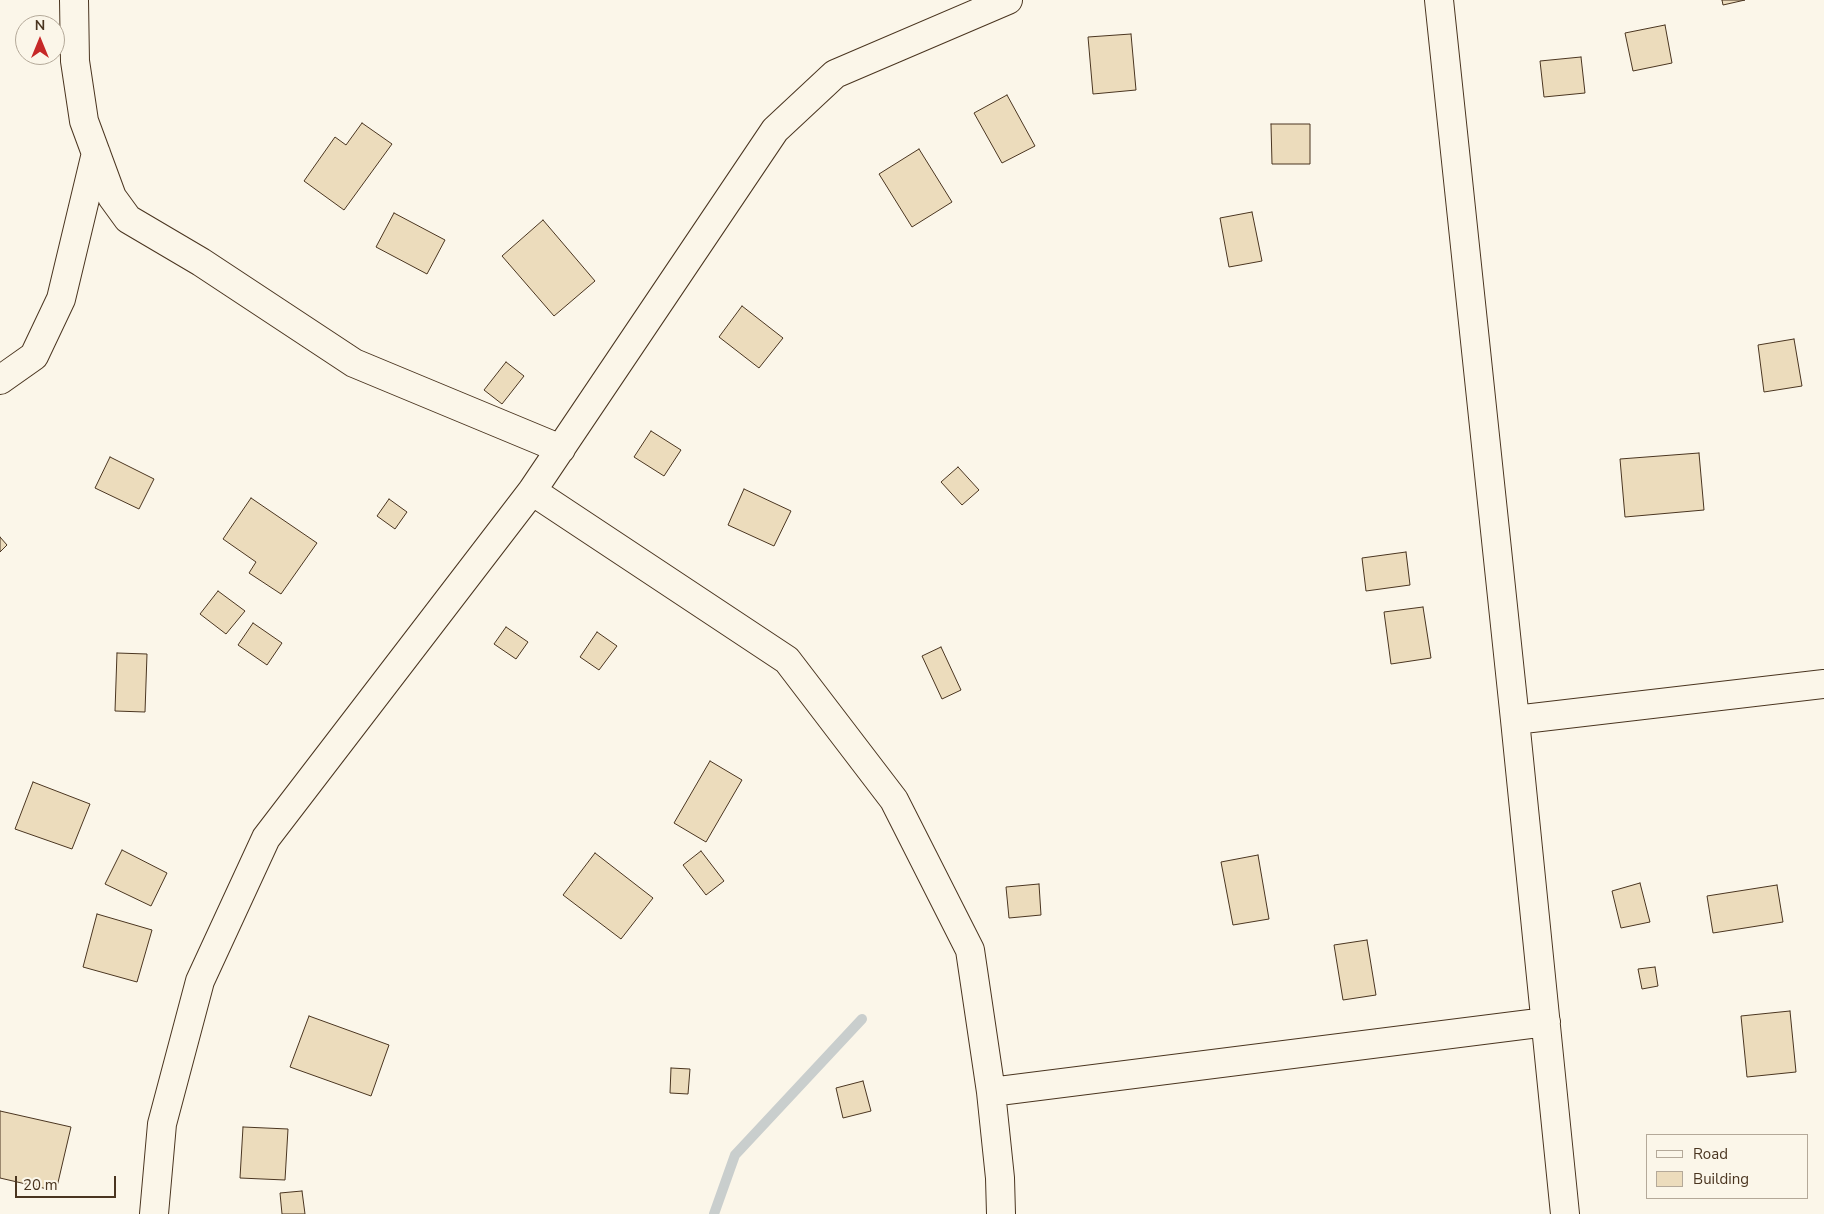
<!DOCTYPE html>
<style>
body{margin:0}
#map{position:relative;width:1824px;height:1214px;overflow:hidden;background:#fbf6e9;font-family:"Nunito Sans",sans-serif}
canvas{display:block}
.legend{position:absolute;left:1646px;top:1134px;width:162px;height:65px;box-sizing:border-box;background:#fbf6e9;border:1px solid #b4a999;margin:0;padding:6px 9px;list-style:none;font-size:15px;color:#4a3520}
.legend li{display:flex;align-items:center;gap:10px;height:25px}
.legend b{width:25px;border:1px solid #b4a999}
.north{position:absolute;left:15px;top:15px;width:50px;height:50px;box-sizing:border-box;background:#fbf6e9;border:1px solid #b4a999;border-radius:50%;rotate:0deg;font-size:14px;font-weight:700;line-height:20px;text-align:center;color:#4a3520}
.north::after{content:'';display:block;margin:auto;width:18px;height:22px;background:#c62828;clip-path:polygon(50% 0,100% 100%,50% 72%,0 100%)}
.scale{position:absolute;left:15px;top:1176px;width:101px;height:22px;box-sizing:border-box;border:2px solid #4a3520;border-top:0;padding-left:6px;font-size:15px;line-height:18px;white-space:nowrap;color:#4a3520;-webkit-text-stroke:4px #fbf6e9;paint-order:stroke}
</style>
<div id="map">
<canvas width="1824" height="1214"></canvas>
<ul class="legend">
<li><b style="height:6px;background:#fbf6e9"></b>Road</li>
<li><b style="height:14px;background:#ecdcbc"></b>Building</li>
</ul>
<div class="north">N</div>
<div class="scale">20 m</div>
</div>
<script>
const ctx = document.querySelector('canvas').getContext('2d');
ctx.lineJoin = 'round';
const poly = rows => new Path2D(rows.map(r => 'M' + r).join(''));
function strokePath(path, color, width, dash) { ctx.strokeStyle = color; ctx.lineWidth = width; ctx.lineCap = dash ? 'butt' : 'round'; ctx.setLineDash(dash || []); ctx.stroke(path); }
function paint(path, color) { ctx.fillStyle = color; ctx.fill(path, 'evenodd'); }
const stream = poly([
 [714,1214,735,1155,862,1019]
]);
const building = poly([
 [1722,0,1745,0,1723,5,1722,0],
 [1665,25,1672,63,1633,71,1625,33,1665,25],
 [1131,34,1136,90,1093,94,1088,37,1131,34],
 [1581,57,1585,93,1544,97,1540,61,1581,57],
 [1007,95,1035,146,1002,163,974,113,1007,95],
 [362,123,392,144,344,210,304,181,335,137,346,145,362,123],
 [1271,124,1310,124,1310,164,1272,164,1271,124],
 [919,149,952,202,912,227,879,174,919,149],
 [1252,212,1262,261,1229,267,1220,218,1252,212],
 [394,213,445,240,427,274,376,247,394,213],
 [543,220,595,281,554,316,502,256,543,220],
 [742,306,783,338,759,368,719,337,742,306],
 [1794,339,1802,386,1764,392,1758,345,1794,339],
 [506,362,524,376,502,404,484,390,506,362],
 [651,431,681,450,664,476,634,457,651,431],
 [1699,453,1704,510,1625,517,1620,459,1699,453],
 [110,457,154,479,139,509,95,488,110,457],
 [958,467,979,490,962,505,941,482,958,467],
 [744,489,791,511,774,546,728,525,744,489],
 [251,498,317,543,281,594,249,573,256,562,223,539,251,498],
 [389,499,407,512,395,529,377,516,389,499],
 [0,537,7,545,0,552,0,537],
 [1406,552,1410,585,1366,591,1362,558,1406,552],
 [218,591,245,611,226,634,200,614,218,591],
 [1423,607,1431,658,1391,664,1384,612,1423,607],
 [253,623,282,643,267,665,238,645,253,623],
 [506,627,528,642,516,659,494,644,506,627],
 [597,632,617,646,599,670,580,657,597,632],
 [941,647,961,690,942,699,922,656,941,647],
 [117,653,147,654,145,712,115,711,117,653],
 [710,761,742,780,706,842,674,823,710,761],
 [33,782,90,804,72,849,15,829,33,782],
 [122,850,167,873,151,906,105,884,122,850],
 [701,851,724,881,706,895,683,865,701,851],
 [595,853,653,898,621,939,563,895,595,853],
 [1258,855,1269,919,1233,925,1221,862,1258,855],
 [1640,883,1650,922,1621,928,1612,891,1640,883],
 [1039,884,1041,915,1009,918,1006,887,1039,884],
 [1777,885,1783,922,1713,933,1707,896,1777,885],
 [97,914,152,930,137,982,83,967,97,914],
 [1367,940,1376,995,1343,1000,1334,945,1367,940],
 [1655,967,1658,986,1642,989,1638,969,1655,967],
 [1790,1011,1796,1072,1747,1077,1741,1016,1790,1011],
 [309,1016,389,1045,371,1096,290,1067,309,1016],
 [671,1068,690,1069,688,1094,670,1093,671,1068],
 [863,1081,871,1111,843,1118,836,1088,863,1081],
 [0,1111,71,1127,56,1191,0,1178,0,1111],
 [243,1127,288,1129,285,1180,240,1178,243,1127],
 [302,1191,305,1214,282,1214,280,1193,302,1191]
]);
const minor = poly([
 [74,0,75,61,84,121,112,197,128,219,201,262,354,363,561,449],
 [1439,0,1515,720,1565,1214],
 [0,380,34,356,61,299,96,153],
 [532,491,787,660,894,800,970,950,991,1092,1000,1178,1001,1214],
 [1515,720,1824,684],
 [991,1092,1546,1022],
 [154,1214,162,1124,200,981,266,838,532,491,775,130,835,74,1008,0]
]);
strokePath(stream, '#c9cecd', 10);
paint(building, '#ecdcbc');
strokePath(building, '#4a3520', 1);
strokePath(minor, '#4a3520', 30);
strokePath(minor, '#fbf6e9', 28);
</script>
